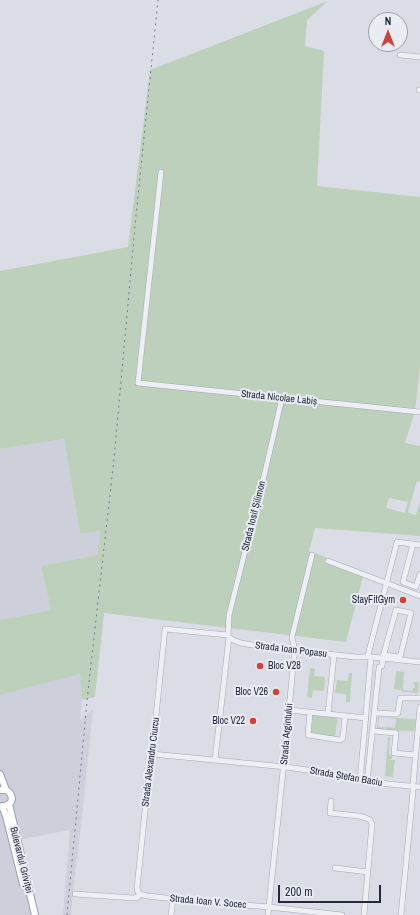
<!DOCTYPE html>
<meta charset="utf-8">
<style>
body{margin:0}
#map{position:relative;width:420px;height:915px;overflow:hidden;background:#dbdde6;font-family:"Archivo Narrow",sans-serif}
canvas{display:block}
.north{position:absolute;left:368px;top:12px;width:40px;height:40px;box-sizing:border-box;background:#eaecf4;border:1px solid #9b9eaa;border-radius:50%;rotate:0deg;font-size:11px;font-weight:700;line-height:16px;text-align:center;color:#25293c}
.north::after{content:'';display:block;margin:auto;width:14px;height:18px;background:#cf433b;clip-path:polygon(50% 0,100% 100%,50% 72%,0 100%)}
.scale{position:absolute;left:278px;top:885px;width:103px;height:18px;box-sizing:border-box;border:2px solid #25293c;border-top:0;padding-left:5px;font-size:12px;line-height:14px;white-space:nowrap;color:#25293c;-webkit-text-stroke:3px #eaecf4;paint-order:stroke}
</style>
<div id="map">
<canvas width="420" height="915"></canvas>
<div class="north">N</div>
<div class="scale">200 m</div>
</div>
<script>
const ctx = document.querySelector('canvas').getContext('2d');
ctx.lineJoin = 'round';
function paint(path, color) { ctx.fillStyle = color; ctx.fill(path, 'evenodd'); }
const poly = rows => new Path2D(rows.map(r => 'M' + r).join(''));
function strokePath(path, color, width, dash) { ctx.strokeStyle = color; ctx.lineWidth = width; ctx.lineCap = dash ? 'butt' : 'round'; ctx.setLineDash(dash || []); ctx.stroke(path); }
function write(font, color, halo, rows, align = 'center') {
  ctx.font = font + ' "Archivo Narrow",sans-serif'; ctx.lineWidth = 4; ctx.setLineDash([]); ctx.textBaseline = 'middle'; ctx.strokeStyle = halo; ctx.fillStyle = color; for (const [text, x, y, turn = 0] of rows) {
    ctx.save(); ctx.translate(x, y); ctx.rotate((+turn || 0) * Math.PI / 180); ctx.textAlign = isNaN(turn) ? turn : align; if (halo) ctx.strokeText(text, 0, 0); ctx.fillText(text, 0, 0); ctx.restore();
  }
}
const built = poly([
 [64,439,80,534,100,531,97,555,41,566,51,610,0,620,0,449],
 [80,673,82,700,80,720,93,709,81,827,73,891,71,915,63,915,70,830,18,840,35,915,0,915,0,695]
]);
const green = poly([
 [328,1,307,20,305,46,324,51,317,186,420,197,420,365,415,411,405,443,420,446,420,482,417,481,408,512,409,513,416,515,420,501,420,536,315,528,309,551,364,572,346,642,104,613,95,697,82,700,80,674,0,695,0,620,51,610,41,566,97,555,100,531,80,534,64,439,0,449,0,271,128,247,150,70],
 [389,498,408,502,405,513,386,508],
 [310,668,315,669,314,676,325,677,324,691,313,690,312,698,307,697],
 [396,671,404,672,403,690,413,691,413,688,415,688,415,685,413,684,414,682,418,682,419,684,418,693,402,692,402,690,394,689],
 [349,673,352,673,350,702,346,702,346,694,335,693,337,680,348,681],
 [313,713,338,716,335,737,311,734],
 [378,717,416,719,415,731,386,730,386,727,395,728,396,719,379,717,378,727,385,727,385,729,377,729],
 [388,737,390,737,389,754,392,756,392,759,388,760,395,760,393,777,385,776]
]);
const minor = poly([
 [400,55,420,57],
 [419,90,420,90],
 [161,172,138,383,420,412],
 [413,544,403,582,416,587,420,574],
 [328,561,420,596],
 [228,635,229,615,265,472,282,398],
 [368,655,397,542,420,545],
 [289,710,366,718],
 [310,712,308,735,340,740,342,739,343,737,345,716],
 [374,713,397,714,398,713,400,698,420,698],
 [328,714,334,655],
 [373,731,396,733,394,753,415,755],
 [152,754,286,767,342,775,360,781,367,782,420,787],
 [215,760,229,637],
 [360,781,371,657],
 [367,782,379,668,379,667,382,666,383,657,389,635,396,610,411,613,400,657,384,655],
 [331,801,330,813,359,816,366,818,370,820,372,824,364,915],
 [335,868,368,872],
 [75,894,134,898,138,897,140,894],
 [140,894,138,892,137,888,150,763,152,754,165,629,228,635,229,637,233,640,241,643,264,647,355,657,372,657,420,662],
 [140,894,147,896,196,901,269,907,342,915],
 [171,915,173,899],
 [268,915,283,771,294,657,295,651,292,637,312,555],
 [401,915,413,791,413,785,420,707]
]);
const major = poly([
 [0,774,6,790],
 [0,790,6,790,9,792,11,795,12,799,11,802,9,804,5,806],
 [9,804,35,915],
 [2,806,6,816,23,884]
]);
const rail = poly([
 [67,915,88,691,114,459,135,226,158,0]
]);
const markers = [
 [403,600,4,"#cf433b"],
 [260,666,4,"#cf433b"],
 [276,692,4,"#cf433b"],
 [253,721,4,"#cf433b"]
];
const streetNames = [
 ["Strada Nicolae Labiș",279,398,6],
 ["Strada Iosif Șilimon",254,516,-76],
 ["Strada Ioan Popasu",291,650,7],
 ["Strada Argintului",287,734,-85],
 ["Strada Alexandru Ciurcu",151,762,-83],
 ["Strada Ștefan Baciu",346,777,10],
 ["Bulevardul Griviței",21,860,76],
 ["Strada Ioan V. Socec",208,902,5]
];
const poiNames = [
 ["StayFitGym",395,600],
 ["Bloc V28",268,666,"left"],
 ["Bloc V26",268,692],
 ["Bloc V22",245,721]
];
paint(built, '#cdcfdb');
paint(green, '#bdd0bc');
strokePath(minor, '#a4a7b3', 6);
strokePath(major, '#9a9fb2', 8);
strokePath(minor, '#eeeff4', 5);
strokePath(major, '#fff', 6);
strokePath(rail, '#74798f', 1, [2, 4]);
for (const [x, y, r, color] of markers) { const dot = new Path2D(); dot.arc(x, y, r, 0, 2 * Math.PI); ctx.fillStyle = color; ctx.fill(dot); strokePath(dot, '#eaecf4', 1.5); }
write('10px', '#25293c', '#eaecf4', streetNames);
write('10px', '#25293c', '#eaecf4', poiNames, 'right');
</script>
